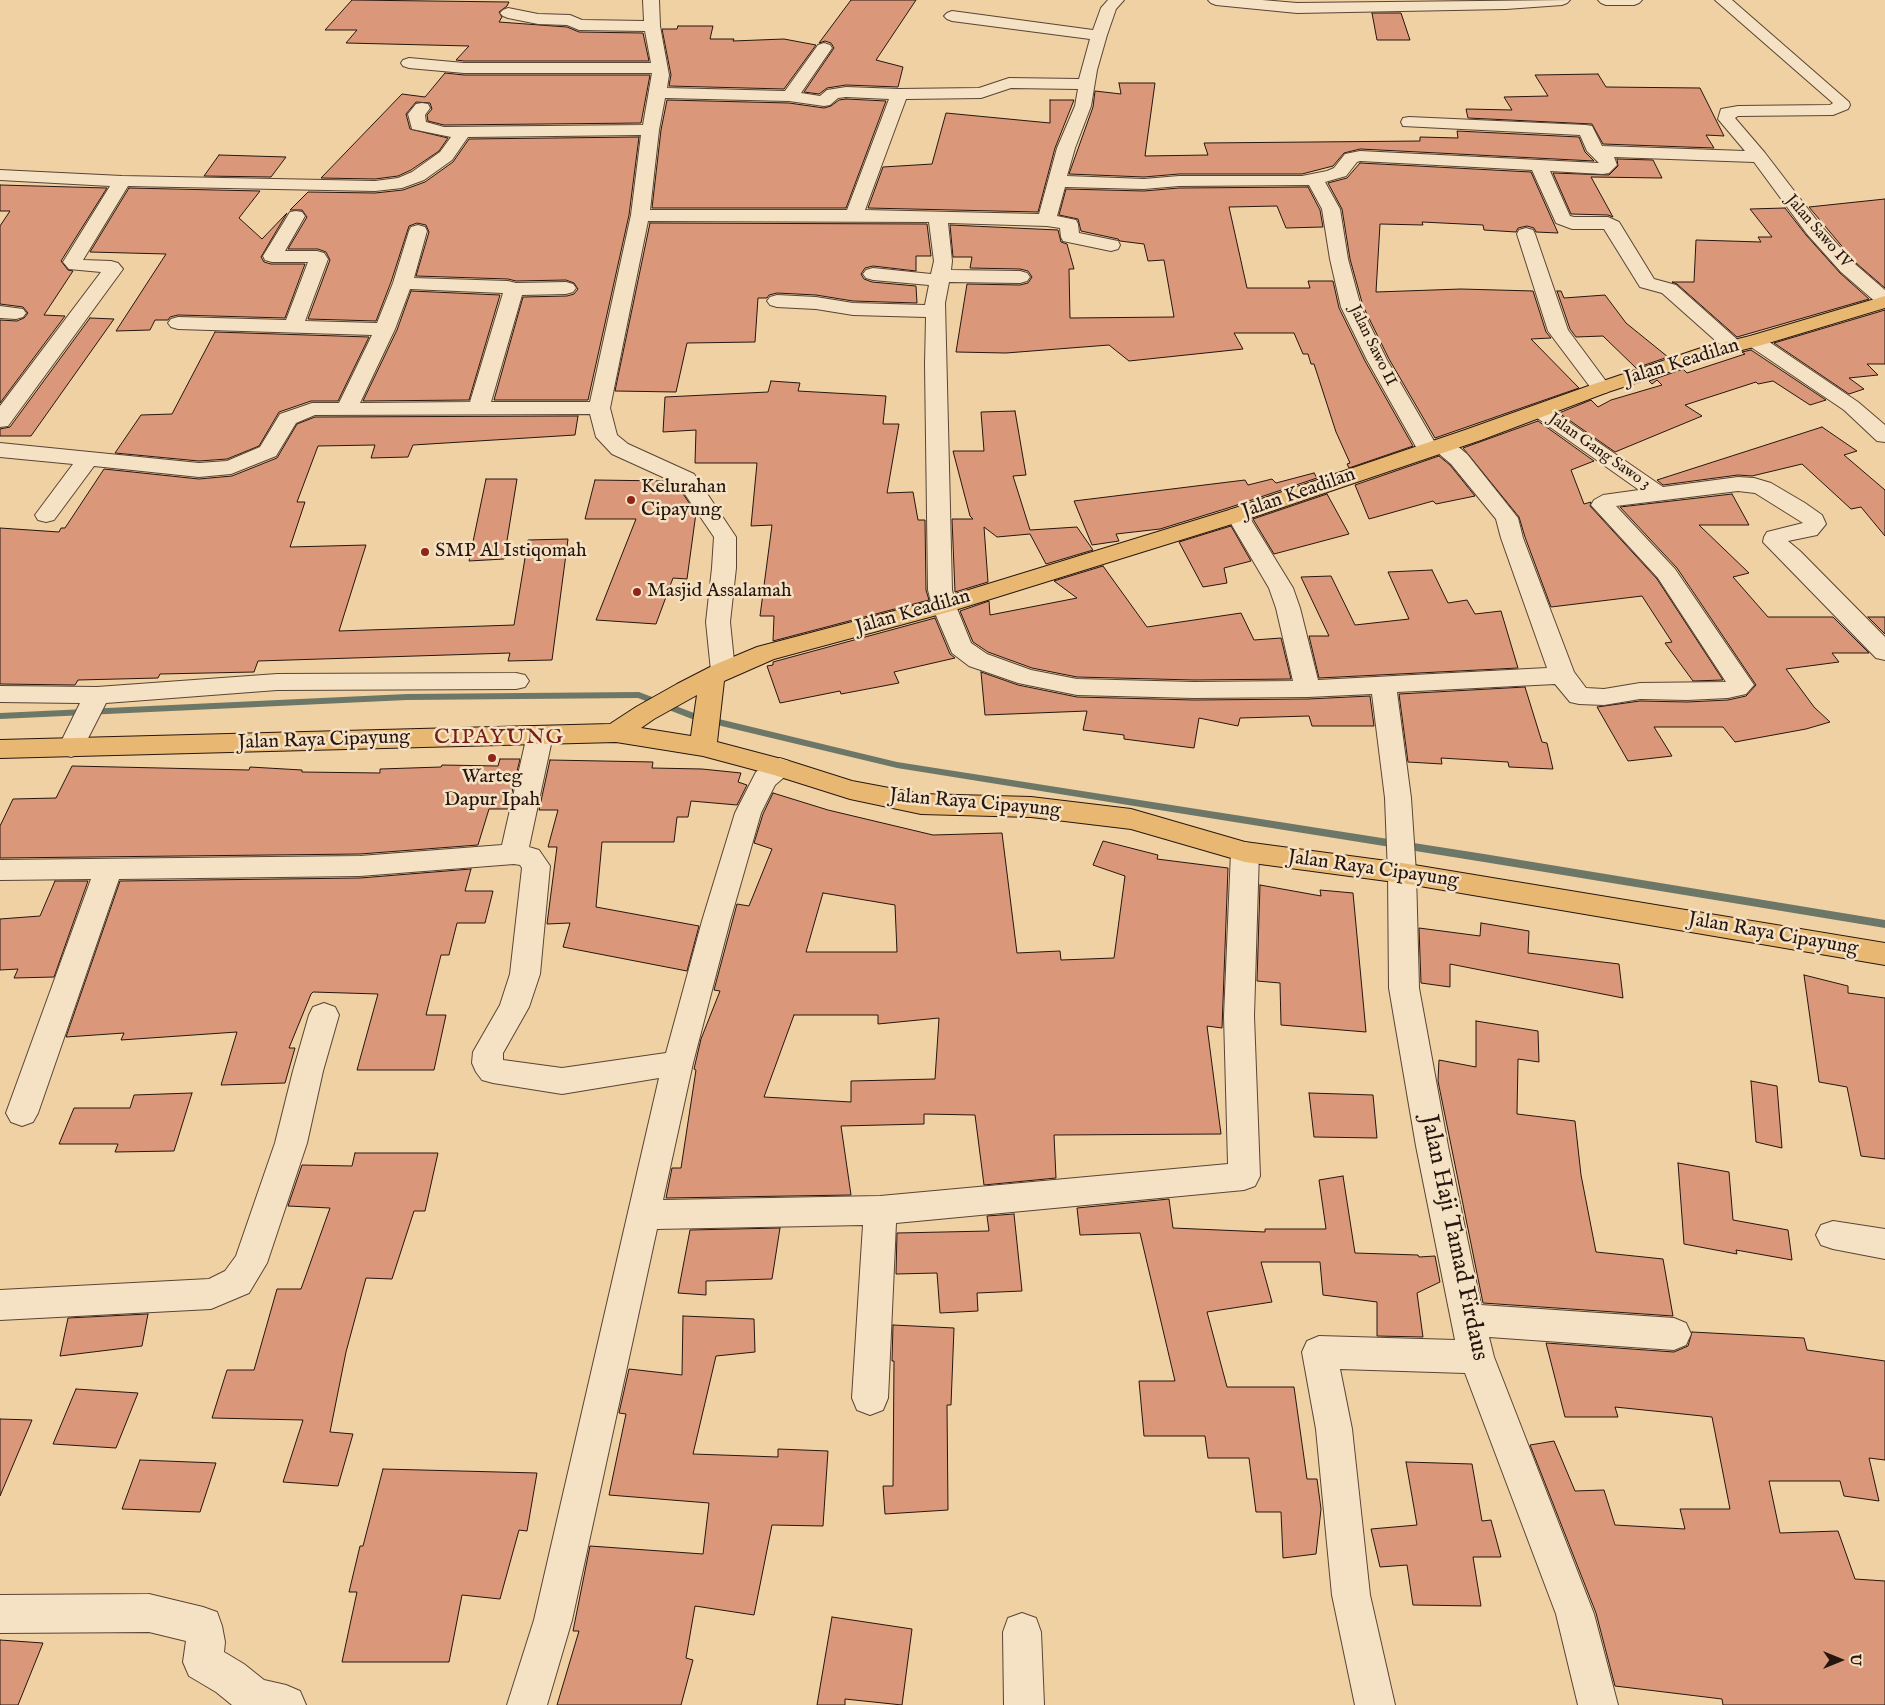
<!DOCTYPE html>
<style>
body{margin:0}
#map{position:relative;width:1885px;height:1705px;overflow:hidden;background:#efd1a3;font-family:"IM FELL English",serif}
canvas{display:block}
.north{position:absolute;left:1815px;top:1635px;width:50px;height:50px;-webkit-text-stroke:4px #f5e1c3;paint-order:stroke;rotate:90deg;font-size:14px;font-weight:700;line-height:20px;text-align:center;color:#27160f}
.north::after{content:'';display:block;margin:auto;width:18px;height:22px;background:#27160f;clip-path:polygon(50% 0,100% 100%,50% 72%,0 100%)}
</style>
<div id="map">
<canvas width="1885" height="1705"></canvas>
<div class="north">U</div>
</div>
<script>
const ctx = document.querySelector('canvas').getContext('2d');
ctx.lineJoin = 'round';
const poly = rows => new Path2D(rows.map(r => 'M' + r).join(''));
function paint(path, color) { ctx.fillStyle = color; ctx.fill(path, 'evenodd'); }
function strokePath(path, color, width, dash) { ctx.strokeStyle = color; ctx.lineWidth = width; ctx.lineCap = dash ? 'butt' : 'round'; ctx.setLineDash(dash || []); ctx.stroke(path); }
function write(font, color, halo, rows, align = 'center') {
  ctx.font = font + ' "IM FELL English",serif'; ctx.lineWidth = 5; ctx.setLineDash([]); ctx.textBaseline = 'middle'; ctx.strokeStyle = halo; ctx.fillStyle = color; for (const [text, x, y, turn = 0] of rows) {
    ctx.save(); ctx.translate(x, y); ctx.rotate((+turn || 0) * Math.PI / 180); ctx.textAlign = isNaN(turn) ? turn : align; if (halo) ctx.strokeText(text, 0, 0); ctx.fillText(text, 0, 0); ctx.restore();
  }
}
const stream = poly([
 [639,692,694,713,897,762,1484,854,1885,920,1885,928,1484,862,897,768,692,719,638,698,407,700,0,719,0,713,407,694,639,692]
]);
const building = poly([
 [352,0,509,2,507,6,499,12,502,17,499,22,567,27,579,32,643,33,649,61,464,61,456,60,469,46,346,43,357,30,325,30,352,0],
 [851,0,916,0,876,60,903,67,898,87,846,85,827,88,819,94,804,92,834,48,831,43,825,41,819,43,851,0],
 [1372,13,1401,13,1410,40,1377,40,1372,13],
 [678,26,713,26,710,39,734,39,733,41,784,39,816,45,784,89,669,86,671,75,662,29,677,29,678,26],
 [445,73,464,75,650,75,641,123,444,125,428,121,427,115,432,109,430,103,416,102,406,114,410,129,448,138,439,151,411,170,398,176,375,179,321,178,402,94,425,97,445,73],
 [1598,74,1606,87,1700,88,1724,136,1706,135,1714,148,1603,144,1592,124,1468,118,1466,109,1512,110,1504,97,1548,96,1535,75,1598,74],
 [1119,83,1155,83,1145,156,1208,155,1204,143,1420,141,1420,137,1458,138,1457,131,1579,137,1585,152,1594,161,1360,149,1344,153,1333,166,1302,174,1179,174,1144,177,1069,174,1093,107,1095,91,1121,94,1119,83],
 [846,99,886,101,846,208,652,208,661,130,667,100,789,103,824,108,831,106,839,100,846,99],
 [1050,100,1074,100,1055,148,1038,212,868,208,883,167,932,164,946,113,1050,123,1050,100],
 [639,137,629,215,588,400,494,400,523,297,567,296,574,294,578,289,574,283,566,280,516,281,508,279,416,276,429,232,426,225,417,223,409,226,391,282,376,321,308,319,330,260,326,252,318,249,288,249,307,217,302,210,290,210,308,192,375,193,403,190,425,182,453,162,469,139,639,137],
 [219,155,286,157,271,177,204,176,219,155],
 [1617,159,1653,160,1662,178,1591,177,1613,217,1608,215,1571,214,1553,173,1609,175,1618,166,1617,159],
 [1360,163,1531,172,1558,233,1536,232,1534,228,1527,226,1518,228,1516,232,1484,230,1483,225,1422,222,1423,225,1380,224,1376,292,1461,289,1533,291,1546,332,1551,338,1531,339,1579,388,1435,438,1389,359,1363,306,1350,259,1342,209,1328,183,1347,178,1360,163],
 [0,185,107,188,61,261,68,270,73,271,44,315,65,316,0,403,0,320,17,321,24,318,28,313,23,307,0,304,0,226,10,211,0,211,0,185],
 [1308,187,1320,210,1323,227,1286,228,1277,206,1229,207,1247,288,1310,288,1308,281,1333,281,1339,308,1365,361,1413,446,1349,468,1347,464,1350,463,1336,432,1314,364,1311,364,1308,354,1303,354,1294,333,1234,333,1243,349,1129,361,1109,345,1006,353,956,352,967,284,1020,285,1028,283,1032,277,1028,271,1020,269,970,268,972,257,953,257,950,225,1058,230,1061,242,1067,244,1074,269,1069,269,1070,318,1174,317,1164,260,1148,261,1144,244,1120,241,1118,239,1081,231,1078,219,1059,215,1066,189,1144,191,1179,188,1308,187],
 [129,188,260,191,239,218,262,239,287,213,261,257,264,262,271,264,305,264,285,318,178,315,170,317,168,320,155,320,150,330,116,331,166,254,90,252,129,188],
 [1885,199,1885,288,1856,263,1809,207,1885,199],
 [1785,208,1806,235,1840,273,1869,299,1737,337,1677,284,1672,282,1694,282,1696,240,1761,242,1758,237,1772,237,1750,209,1785,208],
 [650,223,927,224,931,256,916,256,916,271,873,266,865,268,861,274,864,279,872,282,916,286,917,303,853,301,816,295,777,293,769,295,767,298,758,298,755,342,687,343,676,392,615,391,650,223],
 [411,291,500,295,469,400,363,401,397,330,411,291],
 [1557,291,1561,291,1564,298,1605,295,1626,323,1668,357,1636,368,1603,336,1576,337,1570,329,1557,291],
 [1885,310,1885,364,1867,364,1878,375,1849,378,1864,389,1849,394,1774,343,1885,310],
 [90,318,114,319,31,436,0,436,0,429,10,427,90,318],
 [215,332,369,337,338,401,311,401,279,412,259,446,227,459,199,461,115,453,141,415,172,414,215,332],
 [1751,350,1826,400,1810,405,1773,381,1758,384,1756,382,1685,405,1702,416,1615,452,1559,413,1591,400,1598,407,1611,400,1662,385,1657,380,1652,384,1649,381,1683,369,1687,373,1745,354,1742,352,1751,350],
 [771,381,800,383,798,391,886,396,883,424,899,424,887,493,913,492,918,520,925,520,926,590,929,600,773,641,774,616,760,616,772,525,751,526,757,463,695,463,696,430,663,432,665,397,768,392,771,381],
 [1015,411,1026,475,1013,476,1030,530,1077,527,1093,550,1046,564,1030,534,997,537,984,527,988,582,955,592,952,519,973,519,970,516,953,451,984,451,981,412,1015,411],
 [578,416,575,435,413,445,408,457,371,458,375,445,318,446,297,502,305,502,290,547,366,545,339,631,514,625,528,540,568,539,552,660,508,661,510,653,258,661,254,672,160,674,158,678,78,680,75,685,0,684,0,528,59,532,61,528,65,528,104,469,199,479,232,476,277,458,297,424,315,417,578,416],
 [1538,421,1594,461,1571,470,1584,504,1591,502,1590,506,1657,579,1723,680,1693,681,1665,643,1672,642,1642,596,1551,607,1525,537,1519,517,1463,448,1538,421],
 [1822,427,1857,451,1844,455,1885,490,1885,536,1861,507,1851,509,1802,464,1752,476,1738,475,1663,485,1657,480,1822,427],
 [1439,456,1450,465,1475,496,1436,504,1433,501,1369,519,1355,485,1439,456],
 [1314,473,1317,478,1228,508,1160,529,1116,534,1119,541,1092,545,1074,501,1245,480,1248,485,1272,479,1276,483,1314,473],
 [486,479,517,479,504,559,469,561,486,479],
 [595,480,666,481,677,485,696,513,687,579,673,578,656,624,596,620,636,519,585,519,595,480],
 [1327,494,1349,534,1274,554,1253,519,1327,494],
 [1732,494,1749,525,1699,525,1749,573,1733,577,1768,617,1833,617,1869,653,1832,653,1839,662,1786,669,1814,707,1830,722,1806,729,1735,742,1723,727,1654,727,1672,756,1628,761,1597,707,1640,701,1687,702,1728,700,1746,696,1756,685,1677,568,1620,507,1732,494],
 [1231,526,1251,561,1224,568,1227,583,1203,587,1179,542,1231,526],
 [1103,566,1147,627,1241,613,1254,640,1281,638,1291,679,1194,680,1077,677,1032,668,988,652,973,642,960,611,989,601,990,615,1077,598,1054,581,1103,566],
 [1432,570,1448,603,1467,600,1475,614,1501,611,1518,668,1319,678,1309,636,1329,636,1301,577,1331,576,1355,625,1409,619,1388,572,1432,570],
 [1868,617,1885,617,1885,634,1868,617],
 [935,618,950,654,955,658,894,672,899,683,841,694,840,691,780,703,767,666,773,665,773,662,935,618],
 [981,672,1018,685,1077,697,1194,700,1308,699,1370,696,1374,726,1312,726,1309,716,1240,718,1238,726,1199,718,1194,748,1124,739,1124,735,1083,730,1087,711,985,715,981,672],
 [1525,687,1542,742,1547,743,1553,769,1509,767,1508,762,1441,758,1442,764,1408,762,1399,694,1525,687],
 [500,759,520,759,508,809,489,809,478,845,360,854,0,858,0,826,13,799,56,798,72,766,249,770,250,767,302,770,302,772,380,773,380,769,441,767,442,765,498,766,500,759],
 [550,760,653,762,652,768,702,769,741,773,738,782,747,785,737,805,691,801,688,817,677,817,674,842,602,842,596,907,699,926,687,971,563,947,570,923,547,924,557,847,548,847,558,810,539,810,550,760],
 [773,793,828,810,933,835,1002,833,1017,953,1060,951,1061,960,1114,958,1125,876,1093,865,1103,841,1158,855,1157,859,1228,868,1222,1028,1207,1026,1221,1134,1054,1135,1056,1178,984,1185,975,1115,924,1114,924,1124,841,1126,851,1195,666,1198,672,1168,681,1168,696,1070,694,1069,701,1039,720,991,714,990,737,904,749,906,772,849,754,843,763,814,773,793],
 [823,893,895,905,897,952,806,952,823,893],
 [794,1015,878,1015,878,1024,939,1018,935,1079,851,1081,851,1102,764,1097,794,1015],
 [471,869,465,891,493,891,485,923,457,923,449,955,441,955,426,1015,446,1015,434,1070,357,1070,378,994,313,992,311,994,289,1048,295,1048,285,1083,221,1085,237,1032,121,1040,124,1033,66,1037,120,881,360,878,471,869],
 [55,881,88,881,54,977,14,978,18,969,0,970,0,919,40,916,55,881],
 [1260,885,1321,896,1320,890,1353,893,1366,1032,1281,1025,1280,983,1257,981,1260,885],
 [1481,923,1529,931,1528,953,1619,964,1623,998,1450,964,1450,987,1421,983,1419,928,1480,936,1481,923],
 [1804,975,1848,986,1848,993,1885,998,1885,1159,1861,1156,1847,1087,1819,1082,1804,975],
 [1476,1021,1538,1031,1539,1062,1518,1059,1517,1114,1575,1121,1581,1175,1596,1252,1663,1259,1673,1316,1483,1303,1438,1081,1439,1060,1476,1067,1476,1021],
 [1751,1081,1777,1086,1782,1148,1756,1142,1751,1081],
 [192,1093,174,1151,115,1152,118,1144,59,1144,74,1108,130,1108,134,1095,192,1093],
 [1309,1093,1373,1095,1377,1138,1314,1137,1309,1093],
 [355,1153,438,1153,425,1211,414,1211,392,1279,366,1278,346,1352,330,1432,353,1434,338,1486,283,1482,303,1420,212,1418,227,1370,254,1370,277,1289,301,1289,330,1208,288,1206,302,1165,352,1166,355,1153],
 [1678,1163,1729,1172,1733,1220,1788,1230,1792,1260,1736,1250,1737,1254,1684,1244,1678,1163],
 [1343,1176,1355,1253,1418,1255,1419,1257,1435,1256,1440,1282,1417,1293,1423,1337,1377,1336,1377,1302,1323,1295,1320,1262,1261,1262,1272,1302,1207,1312,1227,1387,1294,1387,1307,1479,1317,1479,1321,1509,1316,1554,1283,1558,1281,1512,1256,1512,1249,1458,1208,1458,1205,1436,1144,1436,1139,1381,1175,1381,1140,1233,1080,1235,1077,1208,1169,1199,1173,1228,1265,1232,1265,1229,1326,1229,1319,1180,1343,1176],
 [1014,1214,1022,1291,977,1293,978,1311,940,1313,937,1273,896,1274,897,1233,989,1231,987,1216,1014,1214],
 [780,1228,772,1279,706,1281,706,1295,678,1293,690,1230,780,1228],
 [148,1314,142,1346,60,1356,68,1318,148,1314],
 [683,1316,754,1319,755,1352,716,1356,693,1454,778,1457,778,1449,828,1451,823,1526,772,1525,754,1615,695,1606,686,1658,693,1660,681,1705,557,1705,579,1631,573,1631,590,1546,703,1554,709,1503,609,1495,626,1414,619,1413,629,1369,682,1375,683,1316],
 [893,1325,954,1328,951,1405,947,1405,948,1510,885,1514,883,1486,893,1486,894,1361,892,1361,893,1325],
 [1692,1332,1804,1338,1807,1350,1885,1361,1885,1460,1869,1458,1879,1501,1844,1496,1840,1481,1769,1481,1780,1533,1838,1531,1855,1579,1885,1581,1885,1705,1723,1705,1722,1699,1615,1686,1596,1613,1530,1445,1554,1441,1575,1491,1604,1490,1615,1525,1685,1529,1680,1509,1730,1509,1712,1417,1615,1407,1618,1417,1565,1417,1546,1343,1674,1352,1688,1346,1692,1332],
 [76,1389,138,1393,116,1448,53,1444,76,1389],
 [0,1419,32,1420,0,1496,0,1419],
 [140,1460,216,1463,200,1512,122,1509,140,1460],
 [1406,1462,1472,1464,1482,1521,1491,1520,1501,1557,1473,1557,1481,1606,1413,1605,1407,1565,1380,1567,1371,1529,1417,1525,1406,1462],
 [383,1469,537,1473,527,1531,519,1530,500,1599,462,1595,449,1662,342,1662,357,1592,349,1592,360,1546,363,1546,383,1469],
 [832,1617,912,1629,902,1705,845,1699,845,1705,817,1705,832,1617],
 [0,1640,43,1643,18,1705,0,1705,0,1640]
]);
const minor = poly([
 [643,0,659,0,660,26,669,75,667,88,785,91,818,45,824,43,830,45,832,48,801,93,820,96,827,90,846,87,899,89,979,88,1009,78,1079,79,1090,39,952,21,947,19,944,16,947,13,952,11,1093,30,1101,8,1108,0,1124,0,1116,9,1107,35,1097,70,1091,106,1075,148,1067,176,1144,179,1179,176,1302,176,1327,171,1334,168,1345,154,1360,151,1599,163,1587,151,1580,135,1403,126,1401,122,1403,118,1409,117,1586,125,1592,126,1602,146,1745,151,1718,119,1721,109,1738,106,1830,105,1833,103,1715,0,1732,0,1849,102,1850,105,1848,109,1833,115,1738,116,1735,118,1765,153,1821,226,1855,264,1885,290,1885,306,1878,304,1841,272,1807,234,1754,162,1614,157,1617,165,1609,173,1603,174,1550,171,1570,216,1574,217,1608,217,1619,222,1654,279,1676,285,1739,341,1742,345,1739,349,1732,351,1725,349,1662,293,1640,287,1604,229,1572,229,1556,223,1532,170,1360,161,1357,162,1346,176,1325,182,1340,209,1348,259,1361,307,1387,360,1434,441,1442,439,1450,440,1467,454,1518,518,1523,538,1574,672,1586,688,1604,689,1640,683,1726,682,1658,578,1591,505,1594,500,1603,495,1639,490,1533,415,1529,411,1533,407,1540,405,1547,407,1663,487,1738,477,1754,478,1771,483,1805,503,1822,515,1826,524,1817,535,1788,541,1800,551,1885,637,1885,660,1876,658,1763,542,1764,537,1767,532,1803,523,1755,493,1738,491,1616,506,1675,569,1754,685,1746,694,1728,698,1687,700,1640,699,1604,705,1579,704,1570,702,1555,684,1397,692,1411,798,1416,873,1419,988,1448,1146,1481,1305,1674,1318,1686,1323,1691,1334,1686,1345,1674,1350,1489,1337,1494,1357,1594,1614,1618,1705,1578,1705,1556,1614,1465,1373,1340,1369,1352,1429,1370,1595,1395,1705,1355,1705,1332,1595,1316,1429,1302,1352,1307,1341,1319,1336,1455,1340,1416,1146,1389,988,1388,873,1385,798,1372,694,1308,697,1194,698,1077,695,1018,683,969,666,952,653,932,606,928,590,925,364,926,317,853,315,816,309,777,307,770,305,767,301,770,297,777,295,816,297,853,303,925,305,929,285,873,280,866,278,863,274,866,270,873,268,931,274,934,261,929,222,648,221,610,408,617,435,628,444,694,474,736,537,736,568,730,622,735,671,732,677,723,679,714,677,711,671,706,622,712,568,714,537,678,484,612,454,596,437,590,414,315,415,296,423,276,456,231,474,199,477,94,466,54,520,46,522,38,520,35,515,73,464,0,457,0,443,199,463,227,461,260,447,280,414,312,403,339,403,372,335,178,329,171,327,168,323,171,319,178,317,286,320,308,262,272,262,265,260,263,256,290,212,296,211,302,212,305,216,285,251,317,251,324,253,328,259,305,321,377,323,393,283,409,231,411,227,418,225,425,227,427,231,414,278,508,281,516,283,566,282,573,284,576,288,573,292,566,294,522,295,491,402,590,402,631,215,641,135,468,137,452,160,424,180,402,188,375,191,128,186,83,260,111,261,118,263,123,269,8,426,0,427,0,406,101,272,69,269,63,262,110,186,0,180,0,170,122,176,375,181,398,178,412,172,440,152,451,137,412,129,408,114,416,104,422,103,428,104,430,108,425,115,426,122,444,127,643,125,652,73,464,73,409,68,403,66,401,63,403,60,409,58,464,63,651,63,645,31,579,30,567,25,538,24,508,18,503,16,500,13,503,10,508,8,538,14,570,15,582,20,644,21,643,0],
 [1011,88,1078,89,1075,106,1057,148,1039,214,865,210,906,99,981,98,1011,88],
 [846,97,889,99,847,210,650,210,659,130,665,98,789,101,824,106,830,105,838,98,846,97],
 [1309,185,1322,209,1330,259,1341,307,1367,360,1420,454,1428,456,1437,452,1451,464,1496,519,1501,538,1547,668,1318,680,1300,608,1293,588,1245,510,1237,508,1229,510,1226,515,1269,588,1276,608,1293,681,1194,682,1077,679,1031,670,987,654,971,643,956,606,952,590,945,303,949,282,1020,283,1027,281,1030,277,1027,273,1020,271,951,270,952,261,948,223,1047,226,1060,228,1061,237,1063,241,1111,251,1118,249,1120,245,1118,241,1079,233,1078,224,1076,220,1057,216,1065,187,1144,189,1179,186,1309,185],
 [410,289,503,293,470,402,360,403,395,329,410,289],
 [1208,0,1262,0,1297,3,1570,0,1567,3,1562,5,1506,9,1297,13,1216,5,1211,3,1208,0],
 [1598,0,1642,0,1639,3,1634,5,1606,5,1601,3,1598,0],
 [1526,228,1533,230,1535,234,1568,330,1611,388,1608,392,1601,394,1594,392,1548,331,1517,234,1519,230,1526,228],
 [0,306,23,309,26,313,23,317,16,319,0,318,0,306],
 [1755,335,1762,337,1858,402,1885,425,1885,442,1877,441,1844,410,1748,345,1745,341,1748,337,1755,335],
 [516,673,525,675,529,681,525,687,516,689,277,690,106,703,80,754,71,757,62,754,58,748,80,703,0,702,0,686,97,687,277,674,516,673],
 [540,726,549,729,553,735,529,847,539,850,550,866,540,974,529,1007,503,1053,503,1060,562,1068,666,1053,702,921,735,813,756,772,771,761,780,758,789,761,793,767,789,773,775,785,761,813,730,921,693,1063,663,1200,880,1196,1228,1164,1224,1016,1231,852,1235,845,1245,842,1255,845,1259,852,1254,1016,1260,1176,1255,1186,1244,1190,896,1223,888,1398,883,1410,870,1415,857,1410,852,1398,863,1225,657,1229,572,1620,547,1705,507,1705,534,1620,659,1078,562,1094,493,1083,482,1080,476,1072,472,1063,473,1052,500,1005,510,974,522,868,520,865,514,864,360,876,119,879,38,1113,33,1122,22,1126,11,1122,6,1113,91,879,0,880,0,860,360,856,502,845,527,735,531,729,540,726],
 [324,1003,335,1007,339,1015,323,1071,307,1143,267,1263,249,1293,211,1309,0,1320,0,1290,209,1279,225,1271,236,1256,275,1143,293,1071,309,1015,313,1007,324,1003],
 [1833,1221,1885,1229,1885,1259,1833,1249,1821,1245,1816,1235,1821,1225,1833,1221],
 [149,1594,203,1607,217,1612,222,1626,225,1642,224,1652,244,1664,264,1680,286,1685,300,1691,306,1705,232,1705,216,1692,189,1676,183,1662,186,1641,149,1632,0,1633,0,1595,149,1594],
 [1022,1613,1036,1618,1041,1632,1044,1705,1004,1705,1003,1632,1008,1618,1022,1613]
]);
const major = poly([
 [1885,296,1885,308,1762,345,1714,357,1608,392,1481,440,1245,520,952,611,774,659,724,681,717,742,789,761,852,781,921,794,1031,797,1131,809,1245,842,1402,863,1885,943,1885,965,1402,883,1245,862,1131,829,1031,817,921,814,850,799,774,775,703,756,616,742,0,758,0,740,610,724,636,707,677,684,714,665,757,647,936,600,1229,510,1465,430,1594,384,1701,348,1750,336,1885,296],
 [697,695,691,736,641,728,654,719,697,695]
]);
const markers = [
 [631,500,5,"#8f2418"],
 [425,552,5,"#8f2418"],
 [637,592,5,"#8f2418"],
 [492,758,5,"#8f2418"]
];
const farStreetnames = [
 ["Jalan Sawo IV",1818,232,49],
 ["Jalan Sawo II",1372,346,64],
 ["Jalan Gang Sawo 3",1599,452,35]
];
const streetNames = [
 ["Jalan Keadilan",1682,363,-17],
 ["Jalan Keadilan",1299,494,-19],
 ["Jalan Keadilan",913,613,-16],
 ["Jalan Raya Cipayung",324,741,-2],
 ["Jalan Raya Cipayung",975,804,5],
 ["Jalan Raya Cipayung",1373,870,8],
 ["Jalan Raya Cipayung",1773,935,10]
];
const poiNames = [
 ["Kelurahan",641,488],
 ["Cipayung",641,511],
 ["SMP Al Istiqomah",435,552],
 ["Masjid Assalamah",647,592],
 ["Warteg",492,778,"center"],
 ["Dapur Ipah",492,801,"center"]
];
const quarterNames = [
 ["CIPAYUNG",499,738]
];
const nearStreetnames = [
 ["Jalan Haji Tamad Firdaus",1453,1238,78]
];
paint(stream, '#6c7768');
paint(building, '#da9779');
strokePath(building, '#27160f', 1);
strokePath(minor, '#594534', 2);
strokePath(major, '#27160f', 2);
paint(minor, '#f5e1c3');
paint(major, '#e8b872');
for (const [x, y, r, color] of markers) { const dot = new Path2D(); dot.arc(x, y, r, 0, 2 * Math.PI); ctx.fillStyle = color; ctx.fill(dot); strokePath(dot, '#f5e1c3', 2); }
write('16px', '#27160f', '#f5e1c3', farStreetnames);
write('20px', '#27160f', '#f5e1c3', streetNames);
write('20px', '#27160f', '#f5e1c3', poiNames, 'left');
ctx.letterSpacing = '1px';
write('22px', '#7a1f14', '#f5e1c3', quarterNames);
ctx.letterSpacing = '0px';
write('24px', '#27160f', '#f5e1c3', nearStreetnames);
</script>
